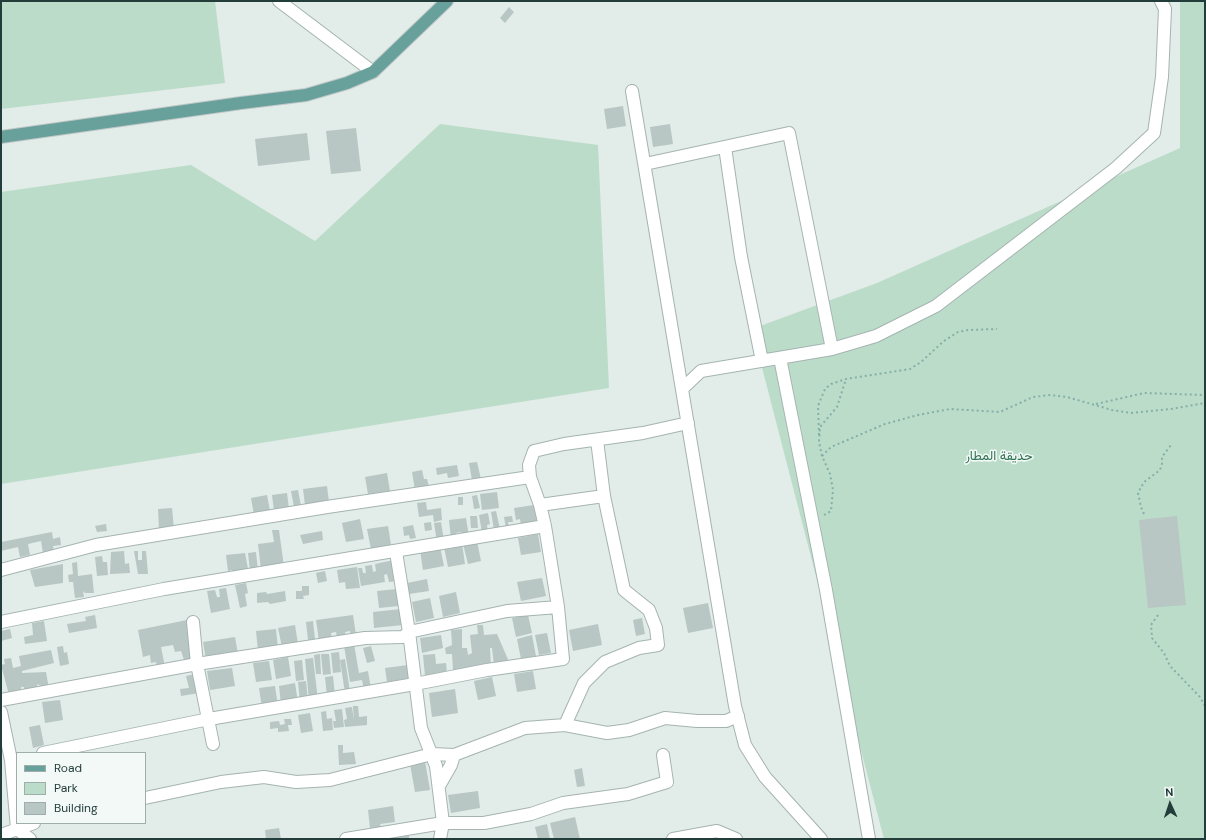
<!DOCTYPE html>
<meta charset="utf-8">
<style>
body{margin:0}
#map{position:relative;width:1206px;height:840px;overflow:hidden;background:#e2ece9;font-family:"DM Sans",sans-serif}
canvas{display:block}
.frame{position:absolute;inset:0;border:2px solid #233d3a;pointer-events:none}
.legend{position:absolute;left:16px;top:752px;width:130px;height:72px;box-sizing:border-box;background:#f3f9f7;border:1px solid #a0aeab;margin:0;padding:5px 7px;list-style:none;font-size:12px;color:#233d3a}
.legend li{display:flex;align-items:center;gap:8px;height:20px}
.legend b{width:20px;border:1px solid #a0aeab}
.north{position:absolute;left:1150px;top:784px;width:40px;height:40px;-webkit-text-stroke:3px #f3f9f7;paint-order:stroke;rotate:357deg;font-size:11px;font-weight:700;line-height:16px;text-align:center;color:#233d3a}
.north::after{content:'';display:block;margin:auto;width:14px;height:18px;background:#233d3a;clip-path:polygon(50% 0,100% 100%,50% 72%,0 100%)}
</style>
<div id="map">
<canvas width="1206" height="840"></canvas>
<div class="frame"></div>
<ul class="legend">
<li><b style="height:5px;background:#68a09b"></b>Road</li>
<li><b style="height:11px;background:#bcdcca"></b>Park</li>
<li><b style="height:11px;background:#b8c7c3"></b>Building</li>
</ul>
<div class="north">N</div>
</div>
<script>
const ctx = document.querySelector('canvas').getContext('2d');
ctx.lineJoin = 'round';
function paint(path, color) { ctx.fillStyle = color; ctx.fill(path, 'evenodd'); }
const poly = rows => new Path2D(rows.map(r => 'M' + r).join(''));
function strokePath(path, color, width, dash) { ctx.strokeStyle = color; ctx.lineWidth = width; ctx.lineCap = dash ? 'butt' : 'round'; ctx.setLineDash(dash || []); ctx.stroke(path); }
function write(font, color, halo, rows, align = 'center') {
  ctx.font = font + ' "DM Sans",Vazirmatn,sans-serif'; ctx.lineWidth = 3; ctx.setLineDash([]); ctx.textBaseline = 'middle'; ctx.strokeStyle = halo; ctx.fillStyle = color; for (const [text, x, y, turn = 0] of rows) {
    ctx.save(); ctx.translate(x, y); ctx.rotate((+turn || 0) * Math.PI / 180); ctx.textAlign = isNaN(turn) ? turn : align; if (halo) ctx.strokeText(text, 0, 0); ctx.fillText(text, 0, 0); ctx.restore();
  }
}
const green = poly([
 [1,1,215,1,225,83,1,109],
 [1180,1,1205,1,1205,839,884,839,752,329,877,283,1180,148],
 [440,124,598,145,609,388,1,484,1,192,191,165,315,241]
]);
const building = poly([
 [509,7,514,12,505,23,500,18],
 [623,106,626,126,607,129,604,109],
 [670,124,673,144,653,147,650,127],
 [356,128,361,171,331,174,326,131],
 [307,133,310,160,258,166,255,139],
 [477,462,481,479,472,480,469,463],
 [457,465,459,476,448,478,447,473,437,475,436,468],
 [422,470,424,479,427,479,429,487,415,490,412,472],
 [387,473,390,491,368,494,365,477],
 [327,486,329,502,305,505,303,489],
 [298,490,301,506,294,507,291,491],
 [497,492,499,508,482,510,480,494],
 [287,493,289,509,274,511,272,495],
 [267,495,270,511,254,515,251,498],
 [477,495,480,508,474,509,472,496],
 [458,497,463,497,463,505,458,505],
 [426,502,427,510,441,508,442,520,434,522,433,515,419,517,417,503],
 [534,505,537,523,521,526,520,519,516,520,514,508],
 [172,508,174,529,159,530,158,509],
 [496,511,500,529,494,530,491,512],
 [488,513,490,524,487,525,488,532,482,533,479,515],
 [470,516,477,516,478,528,471,528],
 [512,516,513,522,508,522,509,528,506,528,504,517],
 [1177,516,1186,605,1148,608,1139,520],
 [466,518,469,537,462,538,461,532,456,533,456,538,451,539,449,520],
 [360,519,364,539,346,542,342,523],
 [431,522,432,530,425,531,424,523],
 [441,522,444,541,437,542,434,523],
 [106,524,107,531,97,532,95,526],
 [413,525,416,538,410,539,409,535,404,536,403,527],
 [388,526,391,545,371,549,367,529],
 [272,530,279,530,284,567,261,570,258,544,274,542],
 [322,531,323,540,303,544,300,535],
 [52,532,53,539,60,537,61,545,53,546,54,551,43,553,41,541,28,544,30,555,20,557,18,547,1,551,1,542],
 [538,534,541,552,521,555,518,538],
 [477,541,481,561,468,564,463,544],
 [462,544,465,564,448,567,444,547],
 [440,547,444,566,423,570,420,550],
 [124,551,125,564,129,563,130,573,110,574,111,552],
 [134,551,138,551,138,560,142,560,142,551,146,551,148,574,138,574],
 [256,552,258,571,250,571,248,553],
 [245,553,248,569,232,575,232,570,228,571,226,555],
 [102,556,103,562,107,562,108,575,97,576,95,557],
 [394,560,398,581,389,582,387,574,384,575,385,582,361,586,358,568,362,568,363,573,366,573,365,566,372,565,373,572,376,571,375,564],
 [77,562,78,576,92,574,94,593,85,593,83,591,84,597,75,598,73,582,69,582,68,575,73,574,72,563],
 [63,564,63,583,35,587,30,570],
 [357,567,360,588,346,589,345,582,339,583,337,570],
 [325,571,327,581,318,583,316,573],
 [542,578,546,596,521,601,517,582],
 [427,579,429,591,409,594,407,583],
 [246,583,248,593,245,594,247,606,240,608,235,585],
 [302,586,309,586,309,595,303,596,304,599,296,599,296,591,302,591],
 [226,588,230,609,211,613,207,591,215,590,217,597,220,597,219,589],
 [397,589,399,606,379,608,377,591],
 [285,591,286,601,270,604,268,602,257,603,257,593,266,592,267,594],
 [456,592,460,613,443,617,439,596],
 [430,598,434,618,416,622,412,602],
 [708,603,713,628,688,633,683,608],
 [401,609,403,625,374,628,373,612],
 [95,615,97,628,69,633,67,624,86,621,85,617],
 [353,615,356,635,351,636,350,631,345,632,346,637,337,638,336,632,331,633,332,639,319,641,316,620],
 [528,615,532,633,516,637,512,618],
 [642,618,645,634,636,636,633,620],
 [187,620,195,661,185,663,181,651,175,652,173,645,161,647,165,667,157,668,156,662,151,663,150,655,143,657,138,630],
 [44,621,47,641,25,644,24,637,33,635,32,623],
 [313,621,315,639,308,640,306,622],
 [598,624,602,645,573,651,569,630],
 [295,625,298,644,282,647,278,628],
 [477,625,483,625,484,635,497,634,510,664,494,665,492,648,490,648,491,667,453,671,452,654,446,654,445,648,452,645,451,630,462,629,462,648,467,648,468,655,472,653,470,635,478,634],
 [10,629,12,638,1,641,1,631],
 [276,629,278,649,258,651,256,631],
 [547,633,551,653,539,655,535,635],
 [441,635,443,648,422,653,420,638],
 [532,635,536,656,521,659,517,639],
 [235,637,238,654,206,660,203,642],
 [354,644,359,673,368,671,371,689,364,690,362,680,350,682,344,646],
 [63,646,64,653,67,652,69,664,60,666,57,647],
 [371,646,375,661,367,663,363,648],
 [51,650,54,663,22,671,22,673,46,672,49,689,42,690,41,686,37,684,38,690,24,693,24,687,21,687,21,693,9,695,1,665,5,664,4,659,11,658,13,668,21,666,19,656],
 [339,652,341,672,333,673,331,653],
 [320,654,321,674,316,674,314,655],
 [321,654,329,654,331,674,323,675],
 [435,654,436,664,446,663,447,674,425,676,423,655],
 [288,657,291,676,276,679,273,660],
 [313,658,318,700,309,700,305,659],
 [345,659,350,692,345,693,340,660],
 [302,660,304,680,296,681,294,661],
 [269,661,272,680,256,682,253,663],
 [408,665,410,678,387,682,385,668],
 [232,668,235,686,210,690,207,671],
 [533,671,536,689,517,692,514,674],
 [195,674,199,693,181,696,180,689,189,688,186,676],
 [333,676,335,696,327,697,325,677],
 [492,677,496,696,478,700,474,681],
 [306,681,308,701,300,702,298,682],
 [295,683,298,703,281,705,279,686],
 [275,686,278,706,262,708,259,688],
 [455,689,458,713,432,717,429,693],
 [60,700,63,720,45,723,42,702],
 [353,706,358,706,359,717,367,716,367,725,345,727,344,720,347,719,345,708,352,707,354,721],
 [342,709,344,727,334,728,333,721,336,721,334,710],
 [326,711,327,719,332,718,333,730,323,731,321,712],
 [310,713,313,731,301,733,298,715],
 [284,719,291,719,292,725,288,725,289,731,278,732,278,728,270,729,270,722,279,721,280,725,285,724],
 [40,725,44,745,33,748,29,727],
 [338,745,343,745,343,753,354,752,356,764,339,765],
 [425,761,430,790,415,792,410,764],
 [582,768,585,786,577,787,574,770],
 [478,791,480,808,451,813,448,795],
 [393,806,395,822,380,824,381,827,370,828,368,810],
 [575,817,580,839,554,839,550,823],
 [547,824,550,839,538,839,535,827],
 [279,828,281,839,266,839,265,830],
 [409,835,409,839,394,839,394,837]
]);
const path = poly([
 [1096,404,1144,393,1205,395],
 [819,435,818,406,825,389,831,384,846,379,910,369,921,362,944,341,958,332,968,330,997,329],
 [822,456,819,442,820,427,837,407,846,379],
 [1144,514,1141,507,1138,493,1144,482,1160,470,1162,464,1162,457,1171,445],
 [824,515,831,511,833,490,830,474,822,456,831,447,885,424,918,415,950,409,1000,412,1033,397,1050,395,1067,397,1112,410,1131,413,1171,409,1205,403],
 [1158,615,1151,625,1152,638,1164,653,1170,666,1200,697,1205,706]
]);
const minor = poly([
 [279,1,373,72],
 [632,91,735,706,745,745,765,777,821,839],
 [725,147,741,257,762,361],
 [645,164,789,133,832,349],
 [780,358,826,590,869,839],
 [682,389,701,371,832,349,876,336,936,306,1116,168,1154,133,1162,77,1165,9,1161,1],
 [540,505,604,496],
 [396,552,409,632,421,728,436,766,443,823,440,839],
 [1,570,96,545,327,507,530,477],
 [1,622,164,589,545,526],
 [193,622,197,664,213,744],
 [1,700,197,664,365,638,403,637,409,632,507,611,558,607],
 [1,712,11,760,17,829,30,839],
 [565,725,584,683,605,662,639,648,658,645,656,628,649,610,624,590,604,496,597,440],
 [43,753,209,719,415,684,487,670,563,659,558,607,545,526,540,505,530,477,529,465,534,451,564,444,643,433,688,423],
 [439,786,451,765,454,755],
 [145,798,221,782,264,777,296,782,330,780,432,754,454,755,525,728,565,725,607,733,629,730,665,718,697,721,726,721,738,716],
 [1,835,34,823],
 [346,839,443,823,484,823,531,814,563,803,628,794,667,782,663,755],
 [673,839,717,831,736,839]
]);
const major = poly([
 [1,137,241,103,306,95,347,83,373,72,447,1]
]);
const parkNames = [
 ["حديقة المطار",999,457]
];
paint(green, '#bcdcca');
paint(building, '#b8c7c3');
strokePath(minor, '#a5b4b1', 14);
strokePath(major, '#c1c9c8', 14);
strokePath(path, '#84afa8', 2, [2, 3]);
strokePath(minor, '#fff', 12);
strokePath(major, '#68a09b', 12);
write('13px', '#2e7254', '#f3f9f7', parkNames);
</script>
